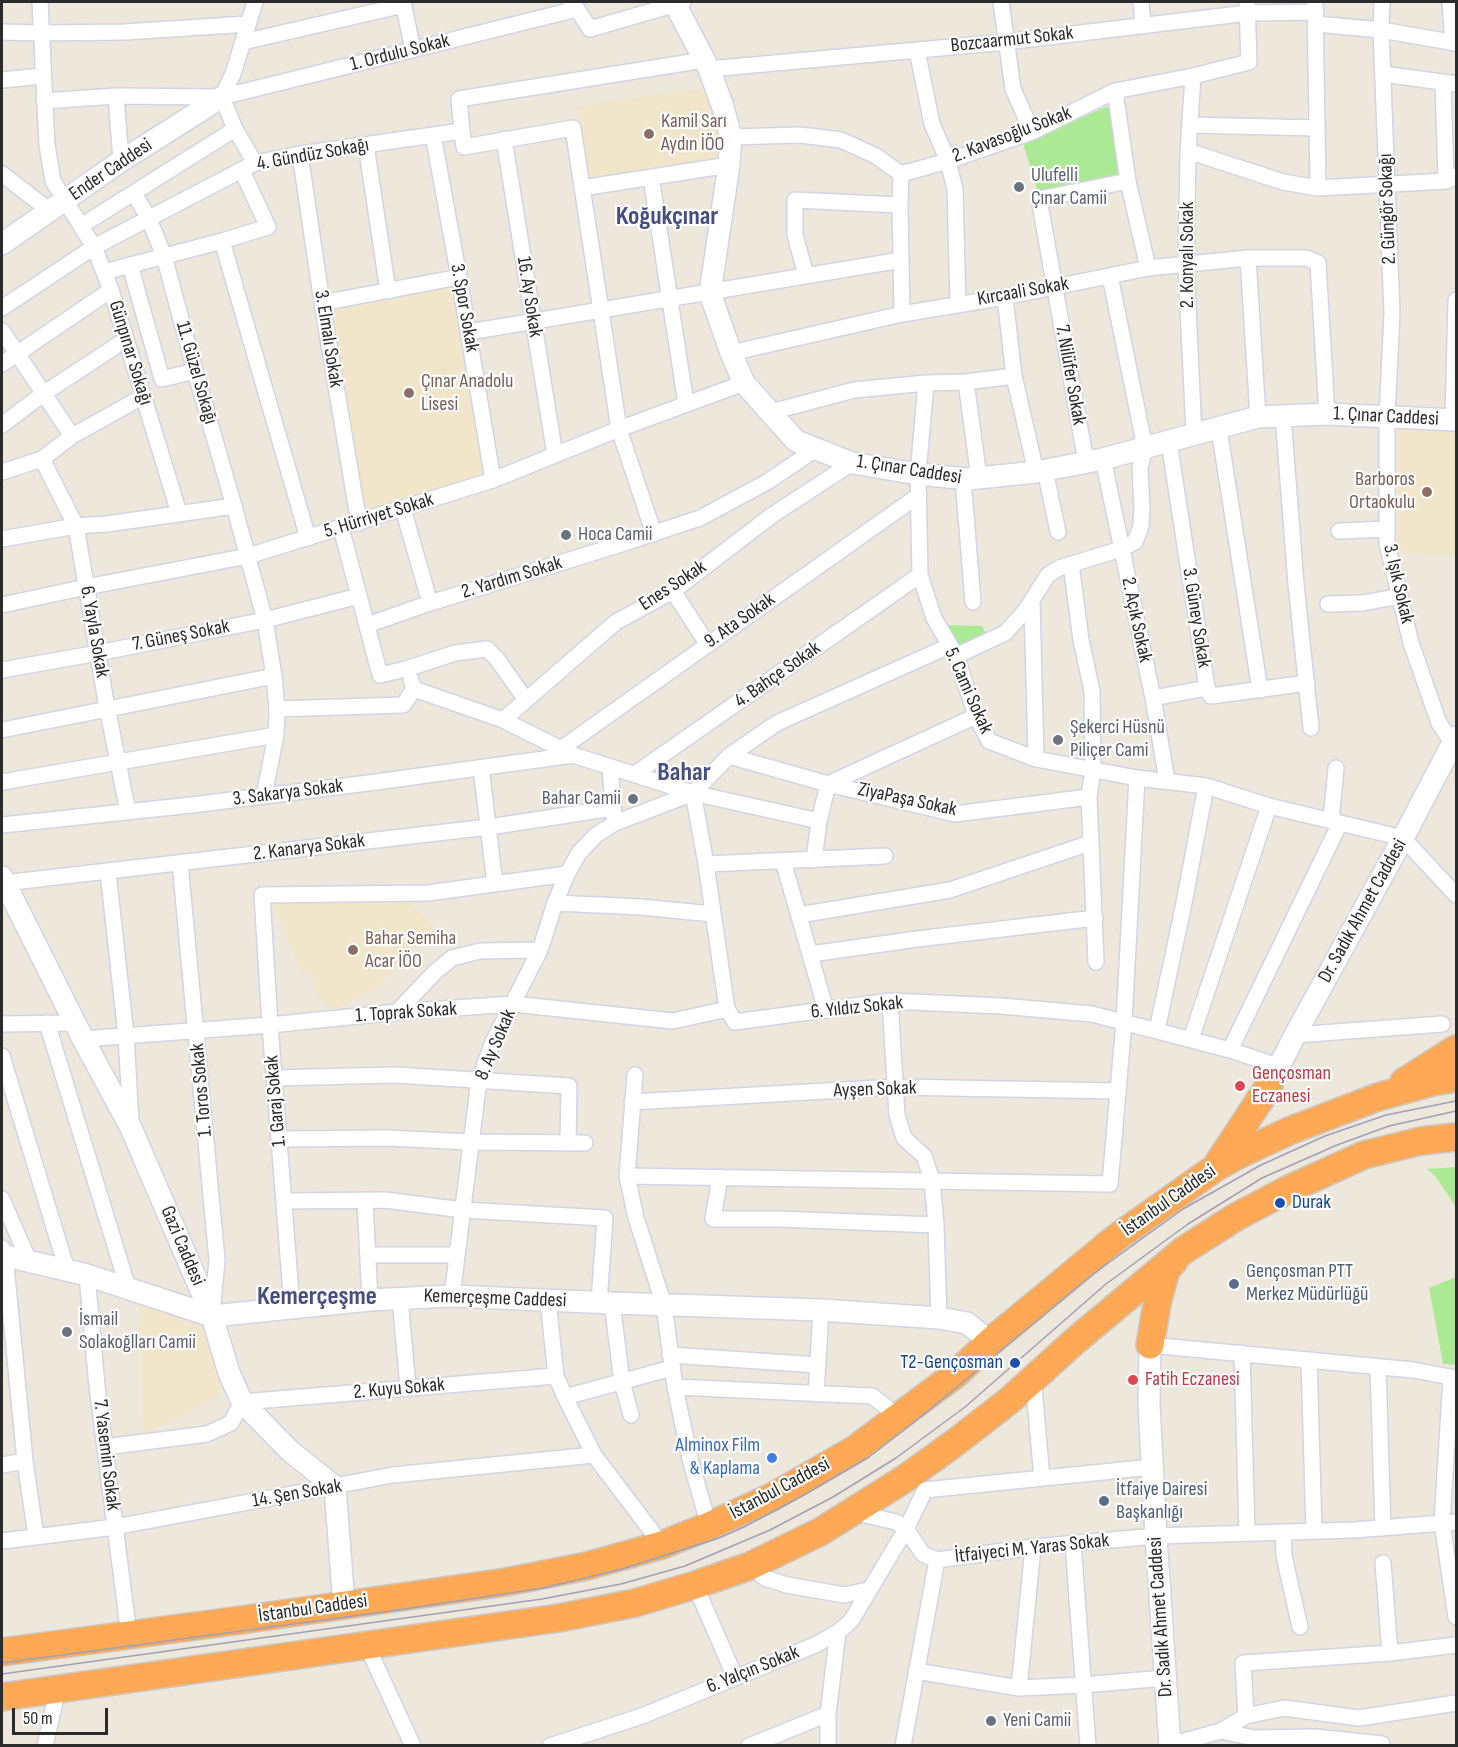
<!DOCTYPE html>
<meta charset="utf-8">
<style>
body{margin:0}
#map{position:relative;width:1458px;height:1747px;overflow:hidden;background:#eee7dc;font-family:"Sofia Sans Condensed",sans-serif}
canvas{display:block}
.frame{position:absolute;inset:0;border:3px solid #2b2b2b;pointer-events:none}
.scale{position:absolute;left:12px;top:1708px;width:96px;height:27px;box-sizing:border-box;border:3px solid #2b2b2b;border-top:0;padding-left:8px;font-size:18px;line-height:21px;white-space:nowrap;color:#2b2b2b;-webkit-text-stroke:4px #fff;paint-order:stroke}
</style>
<div id="map">
<canvas width="1458" height="1747"></canvas>
<div class="frame"></div>
<div class="scale">50 m</div>
</div>
<script>
const ctx = document.querySelector('canvas').getContext('2d');
ctx.lineJoin = 'round';
function paint(path, color) { ctx.fillStyle = color; ctx.fill(path, 'evenodd'); }
const poly = rows => new Path2D(rows.map(r => 'M' + r).join(''));
function strokePath(path, color, width, dash) { ctx.strokeStyle = color; ctx.lineWidth = width; ctx.lineCap = dash ? 'butt' : 'round'; ctx.setLineDash(dash || []); ctx.stroke(path); }
function write(font, color, halo, rows, align = 'center') {
  ctx.font = font + ' "Sofia Sans Condensed",sans-serif'; ctx.lineWidth = 4.5; ctx.setLineDash([]); ctx.textBaseline = 'middle'; ctx.strokeStyle = halo; ctx.fillStyle = color; for (const [text, x, y, turn = 0] of rows) {
    ctx.save(); ctx.translate(x, y); ctx.rotate((+turn || 0) * Math.PI / 180); ctx.textAlign = isNaN(turn) ? turn : align; if (halo) ctx.strokeText(text, 0, 0); ctx.fillText(text, 0, 0); ctx.restore();
  }
}
const education = poly([
 [711,87,722,160,589,180,576,107],
 [454,286,486,476,366,512,333,309],
 [1397,428,1456,433,1456,555,1397,552],
 [407,900,435,928,379,985,333,1010,314,991,312,972,301,972,273,902],
 [139,1295,206,1321,222,1394,144,1435]
]);
const green = poly([
 [1106,107,1115,109,1125,181,1039,195,1023,143],
 [944,625,982,626,987,636,958,648],
 [1456,1167,1456,1207,1436,1177,1427,1169],
 [1456,1277,1456,1365,1443,1364,1429,1288]
]);
const street = poly([
 [40,2,47,145,53,181,94,247,111,290,179,513],
 [403,2,413,50],
 [1001,2,1013,89,1032,132],
 [1141,2,1143,25],
 [1315,2,1318,188],
 [1382,2,1381,30,1392,313,1387,416,1387,544,1411,643,1439,723,1453,744],
 [1450,2,1453,43],
 [571,3,577,9,590,29,683,2],
 [1316,24,1381,30,1456,43],
 [2,32,42,33,125,32,248,24],
 [243,42,404,5],
 [917,50,932,124,948,161,955,189,958,304],
 [709,69,1006,42,1248,13,1316,12],
 [1383,74,1456,84],
 [1193,76,1188,151,1186,263,1194,435],
 [2,80,43,76],
 [1443,82,1446,181],
 [1115,91,1128,181,1148,268],
 [116,96,121,161],
 [222,97,233,74,255,2],
 [222,97,235,129,255,163],
 [44,101,116,96,222,97,577,9],
 [1190,125,1317,128],
 [462,131,459,99,704,60],
 [433,135,459,277,493,480],
 [731,137,800,135,841,140,876,156,901,174,948,161,1032,132,1115,91,1193,76,1249,62,1247,2],
 [504,139,555,455],
 [366,145,388,291],
 [1188,151,1283,182,1318,188,1446,181,1456,176],
 [300,154,322,303,359,523],
 [2,174,50,211],
 [901,174,900,205,902,314],
 [651,177,686,404],
 [582,188,729,165],
 [134,193,149,219,164,256,195,371,234,506,265,620,274,676,277,709,276,735,264,796],
 [81,226,235,129],
 [222,241,308,538],
 [1248,258,1258,417],
 [130,265,162,379,195,371],
 [104,272,222,241,268,227,242,171],
 [806,275,795,235,795,200,900,205],
 [1005,297,1014,376,1036,472],
 [322,303,459,277],
 [2,308,94,247,255,163,300,154,462,131,464,147,573,128,619,429,654,534],
 [2,331,72,436],
 [469,332,901,260],
 [731,353,902,314,1005,297,1148,268,1248,258,1306,258,1318,263,1327,414],
 [2,364,111,290],
 [966,382,979,478],
 [926,383,918,474,920,575,934,618,956,656,976,716,989,741,1036,759,1137,778,1206,786,1269,806,1403,838,1456,895],
 [771,412,854,390,926,383,966,382,1014,376],
 [1283,416,1296,584,1311,728],
 [1453,420,1456,300],
 [2,425,43,394,125,340],
 [1219,429,1260,690],
 [1169,442,1207,688,1211,696,1307,683],
 [42,459,76,526,106,702,128,812],
 [1103,459,1153,698,1167,781],
 [1086,462,1039,199,1128,181],
 [1045,470,1058,532],
 [2,472,42,459,72,436,144,396],
 [963,479,973,602],
 [403,509,430,603],
 [341,528,380,675,406,669,455,653,487,649,497,659,526,700],
 [1339,531,1387,529],
 [2,539,76,526,107,524,234,506],
 [1071,564,1081,640,1092,691,1093,769,1089,797,1096,962],
 [673,591,708,645],
 [1032,601,1036,759],
 [1328,604,1363,603,1400,596],
 [2,605,86,587,248,556,493,480,619,429,744,383],
 [367,625,430,603,615,546,700,518,767,482,816,449],
 [956,656,1005,633,1025,611,1048,575,1059,568,1121,549,1135,542,1141,526,1142,508,1140,468,1145,448,1110,276],
 [2,670,98,653,265,620,359,596],
 [414,689,503,720,573,755,693,793,819,821],
 [1153,698,1207,688],
 [277,709,403,705,414,689,411,680],
 [503,720,616,622,673,591,771,516,852,463],
 [2,730,274,676],
 [562,748,919,495],
 [729,756,828,784,955,814,1089,797],
 [610,767,614,817],
 [481,768,495,884],
 [635,774,920,575],
 [2,782,276,735],
 [693,793,706,864,727,1009,735,1022,890,1001,1001,1006,1092,1014,1230,1050,1278,1066],
 [1331,821,1336,768],
 [2,825,192,805,376,782,573,755],
 [814,860,819,821,828,784,976,716],
 [783,861,826,1010],
 [180,863,217,1260,212,1313],
 [706,864,885,856],
 [108,872,126,1036,131,1122],
 [4,883,489,827,613,808],
 [555,903,641,907,713,914],
 [799,915,950,890,1090,843],
 [811,954,917,939,1095,918],
 [890,1001,897,1115,904,1138,924,1156,932,1180,936,1225,939,1318],
 [397,1012,435,972,452,958,480,951,540,950],
 [47,1023,128,1288],
 [2,1024,75,1023],
 [1157,1030,1184,903,1206,786],
 [1295,1035,1442,1024],
 [83,1039,270,1025,397,1012,513,1004,673,1021,727,1009],
 [1191,1039,1269,806],
 [1230,1050,1340,823],
 [2,1056,67,1270],
 [635,1075,627,1176,636,1218,664,1305,675,1387,690,1459,709,1526],
 [274,1078,395,1075,569,1086,568,1143],
 [632,1102,896,1087,1118,1091],
 [279,1139,387,1138,470,1142,585,1143],
 [627,1176,1110,1184,1124,1022,1137,778],
 [720,1177,713,1219,778,1219,936,1225],
 [2,1199,29,1261],
 [365,1200,370,1300],
 [284,1201,385,1200,463,1210,605,1218,599,1302],
 [2,1248,5,1255,25,1461,36,1537],
 [368,1255,457,1255],
 [87,1275,97,1386,129,1635],
 [452,1296,479,1080,493,1042,540,950,555,903,567,874,579,853,596,835,615,823,693,793,729,756,777,723,949,646],
 [400,1298,408,1388],
 [548,1301,556,1376,565,1397,594,1455,662,1545],
 [612,1303,622,1382,631,1415],
 [292,1307,270,1025,262,895,428,893,567,874],
 [1150,1345,1413,1370,1456,1378],
 [1242,1353,1247,1533],
 [670,1355,818,1365],
 [1309,1360,1314,1531],
 [1378,1367,1383,1528],
 [1451,1377,1442,1523,1456,1617],
 [1033,1378,1042,1478],
 [675,1387,872,1396,899,1417],
 [816,1394,821,1310],
 [565,1397,672,1368],
 [105,1447,207,1434,231,1423,242,1402,556,1376],
 [2,1465,25,1461],
 [853,1512,896,1522,906,1529,923,1554,937,1560,1033,1547,1156,1536,1354,1530,1456,1522],
 [1283,1532,1284,1556,1300,1627],
 [2,1541,115,1527,393,1475,594,1455],
 [1073,1543,1088,1746],
 [1383,1563,1390,1653],
 [750,1566,765,1578,787,1585,844,1595,868,1590],
 [695,1585,735,1677],
 [367,1646,413,1746],
 [916,1671,1019,1688,1083,1685,1165,1678],
 [1019,1688,1033,1547],
 [1246,1716,1243,1663,1390,1653,1456,1645],
 [1221,1731,1254,1738,1316,1737,1382,1744,1382,1746],
 [1170,1745,1221,1731,1246,1716,1284,1708,1359,1718,1456,1703],
 [45,1746,58,1688],
 [550,1746,642,1716,815,1645,838,1632,851,1621,906,1529,925,1490,1152,1467],
 [749,1746,828,1714],
 [828,1746,828,1714,838,1632],
 [903,1746,937,1560]
]);
const secondary = poly([
 [674,2,709,69,723,107,731,137,729,165,710,293,731,353,744,383,796,441,852,463,918,474,968,479,1036,472,1103,459,1258,417,1327,414,1456,420],
 [2,244,121,161,222,97],
 [2,877,83,1039,131,1128,212,1316,229,1373,242,1402,290,1451,335,1487,344,1605],
 [1269,1086,1295,1035,1403,838,1456,737],
 [2,1255,87,1275,212,1316,370,1300,452,1296,612,1303,821,1310,939,1318,967,1323,990,1342],
 [1150,1345,1149,1405,1156,1536,1170,1746]
]);
const highway = poly([
 [1404,1082,1456,1049],
 [1217,1165,1269,1086],
 [1150,1345,1157,1304,1166,1270,1174,1261],
 [2,1652,241,1620,506,1582,587,1566,662,1545,709,1526,772,1497,854,1450,956,1374,990,1342,1116,1238,1215,1168,1238,1155,1289,1131,1378,1097,1433,1082,1456,1078],
 [2,1697,559,1618,635,1603,695,1585,750,1566,820,1532,906,1478,956,1442,1010,1400,1075,1341,1184,1250,1236,1217,1287,1190,1364,1155,1421,1141,1456,1137]
]);
const tram = poly([
 [2,1663,398,1610,543,1588,622,1569,719,1538,744,1527,804,1495,869,1457,928,1411,1093,1274,1183,1209,1261,1165,1325,1136,1386,1115,1456,1101],
 [2,1674,542,1599,621,1584,685,1566,770,1530,833,1497,896,1458,965,1407,1106,1284,1188,1224,1262,1178,1337,1145,1389,1126,1456,1111]
]);
const markers = [
 [649,134,6,"#8d6e63"],
 [1019,187,6,"#6b7280"],
 [409,393,6,"#8d6e63"],
 [1427,492,6,"#8d6e63"],
 [566,535,6,"#6b7280"],
 [1058,740,6,"#6b7280"],
 [633,799,6,"#6b7280"],
 [353,950,6,"#8d6e63"],
 [1240,1086,6,"#e0444e"],
 [1280,1203,6,"#1a4fb4"],
 [1234,1284,6,"#5c6f8a"],
 [67,1332,6,"#6b7280"],
 [1015,1363,6,"#1a4fb4"],
 [1133,1380,6,"#e0444e"],
 [772,1458,6,"#3f7fe0"],
 [1104,1501,6,"#5c6f8a"],
 [991,1721,6,"#6b7280"]
];
const streetNames = [
 ["Bozcaarmut Sokak",1012,40,-6],
 ["1. Ordulu Sokak",400,53,-14],
 ["2. Kavasoğlu Sokak",1012,135,-21],
 ["4. Gündüz Sokağı",313,155,-10],
 ["Ender Caddesi",111,170,-34],
 ["2. Güngör Sokağı",1388,209,-92],
 ["2. Konyalı Sokak",1188,255,-90],
 ["Kırcaali Sokak",1023,292,-10],
 ["16. Ay Sokak",529,297,81],
 ["3. Spor Sokak",464,308,80],
 ["3. Elmalı Sokak",328,339,81],
 ["Günpınar Sokağı",130,353,73],
 ["11. Güzel Sokağı",196,373,74],
 ["7. Nilüfer Sokak",1070,375,80],
 ["1. Çınar Caddesi",1386,417,3],
 ["1. Çınar Caddesi",909,470,9],
 ["5. Hürriyet Sokak",379,516,-17],
 ["2. Yardım Sokak",512,578,-17],
 ["3. Işık Sokak",1398,584,77],
 ["Enes Sokak",673,586,-33],
 ["3. Güney Sokak",1196,618,81],
 ["2. Açık Sokak",1136,620,78],
 ["9. Ata Sokak",740,621,-35],
 ["6. Yayla Sokak",94,632,80],
 ["7. Güneş Sokak",181,636,-11],
 ["4. Bahçe Sokak",778,675,-35],
 ["5. Cami Sokak",968,691,66],
 ["3. Sakarya Sokak",288,793,-7],
 ["ZiyaPaşa Sokak",907,800,12],
 ["2. Kanarya Sokak",309,848,-7],
 ["Dr. Sadık Ahmet Caddesi",1363,911,-61],
 ["6. Yıldız Sokak",857,1008,-6],
 ["1. Toprak Sokak",406,1013,-4],
 ["8. Ay Sokak",496,1045,-67],
 ["1. Toros Sokak",202,1090,-95],
 ["Ayşen Sokak",875,1090,-2],
 ["1. Garaj Sokak",276,1101,-95],
 ["İstanbul Caddesi",1169,1201,-35],
 ["Gazi Caddesi",182,1246,67],
 ["Kemerçeşme Caddesi",495,1299,2],
 ["2. Kuyu Sokak",399,1389,-5],
 ["7. Yasemin Sokak",106,1455,83],
 ["İstanbul Caddesi",780,1489,-28],
 ["14. Şen Sokak",297,1494,-10],
 ["İtfaiyeci M. Yaras Sokak",1032,1549,-6],
 ["İstanbul Caddesi",313,1609,-8],
 ["Dr. Sadık Ahmet Caddesi",1161,1617,-94],
 ["6. Yalçın Sokak",753,1670,-22]
];
const educationNames = [
 ["Kamil Sarı",661,122],
 ["Aydın İÖO",661,145],
 ["Çınar Anadolu",421,382],
 ["Lisesi",421,405],
 ["Barboros",1415,480,"right"],
 ["Ortaokulu",1415,503,"right"],
 ["Bahar Semiha",365,939],
 ["Acar İÖO",365,962]
];
const worshipNames = [
 ["Ulufelli",1031,176],
 ["Çınar Camii",1031,199],
 ["Hoca Camii",578,535],
 ["Şekerci Hüsnü",1070,728],
 ["Piliçer Cami",1070,751],
 ["Bahar Camii",621,799,"right"],
 ["İsmail",79,1320],
 ["Solakoğlları Camii",79,1343],
 ["Yeni Camii",1003,1721]
];
const healthNames = [
 ["Gençosman",1252,1074],
 ["Eczanesi",1252,1097],
 ["Fatih Eczanesi",1145,1380]
];
const transitNames = [
 ["Durak",1292,1203],
 ["T2-Gençosman",1003,1363,"right"]
];
const serviceNames = [
 ["Gençosman PTT",1246,1272],
 ["Merkez Müdürlüğü",1246,1295],
 ["İtfaiye Dairesi",1116,1490],
 ["Başkanlığı",1116,1513]
];
const shopNames = [
 ["Alminox Film",760,1446],
 ["& Kaplama",760,1469]
];
const districtNames = [
 ["Koğukçınar",667,217],
 ["Bahar",684,773],
 ["Kemerçeşme",317,1297]
];
paint(education, '#f1e6ca');
paint(green, '#ace994');
strokePath(street, '#d1d4e5', 18);
strokePath(secondary, '#d1d4e5', 24);
strokePath(highway, '#c8c8c8', 30);
strokePath(street, '#fff', 15);
strokePath(secondary, '#fff', 21);
strokePath(highway, '#ffa956', 27);
strokePath(tram, '#9ea0b7', 1.5);
for (const [x, y, r, color] of markers) { const dot = new Path2D(); dot.arc(x, y, r, 0, 2 * Math.PI); ctx.fillStyle = color; ctx.fill(dot); strokePath(dot, '#fff', 2); }
write('20px', '#2b2b2b', '#fff', streetNames);
write('20px', '#785e54', '#fff', educationNames, 'left');
write('20px', '#5b616d', '#fff', worshipNames, 'left');
write('20px', '#be3a42', '#fff', healthNames, 'left');
write('20px', '#164399', '#fff', transitNames, 'left');
write('20px', '#4e5e75', '#fff', serviceNames, 'left');
write('20px', '#366cbe', '#fff', shopNames, 'right');
write('bold 26px', '#474e80', '#fff', districtNames);
</script>
